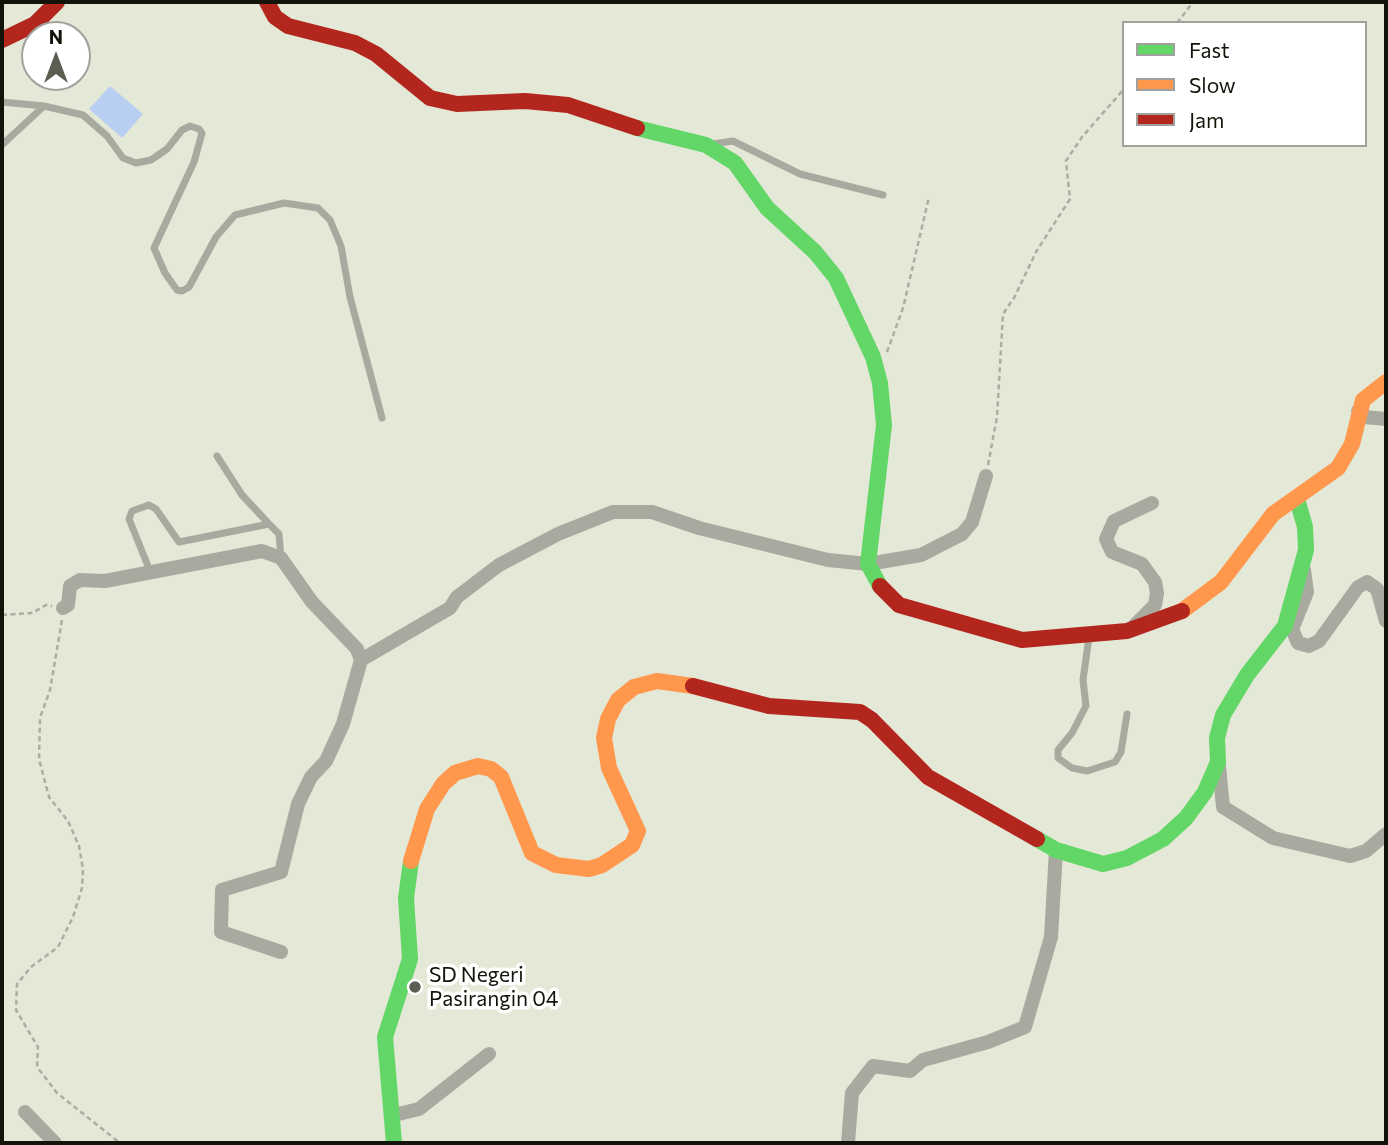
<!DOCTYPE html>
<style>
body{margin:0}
#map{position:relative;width:1388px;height:1145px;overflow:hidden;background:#e4e8d7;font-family:Commissioner,sans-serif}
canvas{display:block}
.frame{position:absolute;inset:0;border:4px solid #121409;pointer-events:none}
.legend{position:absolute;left:1122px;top:21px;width:245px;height:126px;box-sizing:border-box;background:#fff;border:2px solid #a0a19d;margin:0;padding:9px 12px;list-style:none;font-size:21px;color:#121409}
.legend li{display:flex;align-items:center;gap:14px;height:35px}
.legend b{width:35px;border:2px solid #a0a19d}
.north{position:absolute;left:21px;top:21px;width:70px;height:70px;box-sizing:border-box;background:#fff;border:2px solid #a0a19d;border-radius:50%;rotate:0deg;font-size:19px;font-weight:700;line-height:28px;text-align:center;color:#121409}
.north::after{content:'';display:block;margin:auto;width:24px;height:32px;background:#5c5e51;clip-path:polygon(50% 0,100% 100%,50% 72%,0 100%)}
</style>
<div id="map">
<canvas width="1388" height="1145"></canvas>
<div class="frame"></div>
<ul class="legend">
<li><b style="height:9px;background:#63d668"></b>Fast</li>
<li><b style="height:9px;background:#ff974d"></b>Slow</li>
<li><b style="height:9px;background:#b3261e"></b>Jam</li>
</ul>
<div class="north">N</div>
</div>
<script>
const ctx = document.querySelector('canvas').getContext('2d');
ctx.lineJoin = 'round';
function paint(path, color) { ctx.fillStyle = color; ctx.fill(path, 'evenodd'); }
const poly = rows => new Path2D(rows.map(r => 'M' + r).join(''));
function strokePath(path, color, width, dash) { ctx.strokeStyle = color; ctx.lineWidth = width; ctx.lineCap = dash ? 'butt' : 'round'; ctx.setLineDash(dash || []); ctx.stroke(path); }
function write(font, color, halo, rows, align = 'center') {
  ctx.font = font + ' Commissioner,sans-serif'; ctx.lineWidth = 7; ctx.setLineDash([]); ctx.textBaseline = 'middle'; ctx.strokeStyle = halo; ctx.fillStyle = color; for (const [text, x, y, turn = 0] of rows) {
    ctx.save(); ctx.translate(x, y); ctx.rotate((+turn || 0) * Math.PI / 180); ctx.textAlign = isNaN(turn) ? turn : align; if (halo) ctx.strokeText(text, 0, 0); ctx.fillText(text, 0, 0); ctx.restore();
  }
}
const water = poly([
 [110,86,143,114,122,138,89,109]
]);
const path = poly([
 [1177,23,1193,2],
 [887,352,903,308,929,197],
 [988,465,997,417,1003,314,1014,298,1036,252,1070,199,1066,161,1082,137,1124,89],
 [2,615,32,613,46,605,52,606],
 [62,620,50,690,40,718,39,759,49,797,68,821,79,846,83,869,82,888,73,917,58,947,31,967,17,984,16,1010,38,1047,37,1067,57,1093,120,1143]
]);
const lane = poly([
 [2,102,44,106],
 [713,144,733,141,800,174,883,195],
 [2,145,44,106,83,115,107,136,123,158,136,163,151,160,167,149,182,130,190,126,199,129,202,133,194,162,154,248,165,273,177,290,182,291,189,287,216,237,235,215,284,203,318,208,330,220,341,246,350,297,382,418],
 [217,456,242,495,269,524],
 [150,571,129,519,132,511,149,505,156,509,179,542,269,524,279,534,281,558],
 [1089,637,1083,680,1086,706,1072,733,1058,750,1058,758,1072,768,1087,771,1115,762,1121,752,1127,714]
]);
const street = poly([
 [1358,411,1364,417,1386,419],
 [1304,570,1307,592,1292,629,1298,643,1309,646,1319,641,1358,587,1367,582,1377,589,1386,621],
 [63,608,68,605,70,586,80,580,105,581,262,551,281,558,312,602,357,649,361,660,343,724,326,761,311,777,298,804,281,872,222,890,221,932,281,952],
 [1134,626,1155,605,1157,593,1155,582,1142,564,1112,552,1106,539,1114,521,1152,503],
 [361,660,450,608,457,597,499,565,558,534,613,512,652,512,699,528,828,560,868,564,921,555,962,534,972,522,986,476],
 [1219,766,1223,807,1273,838,1350,856,1366,851,1386,834],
 [25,1112,55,1143],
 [394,1115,419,1109,489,1054],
 [848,1143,852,1093,873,1066,910,1071,923,1060,988,1042,1025,1027,1051,937,1056,850]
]);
const fast = poly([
 [637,128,706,145,735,163,767,208,815,252,836,278,873,357,880,383,884,425,868,564,880,586],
 [1037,839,1056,850,1103,864,1127,858,1163,839,1186,818,1205,792,1218,762,1217,738,1223,715,1247,675,1285,626,1306,550,1305,527,1297,499],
 [394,1143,385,1037,410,959,406,898,411,861]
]);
const slow = poly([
 [1182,611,1221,582,1273,514,1338,468,1352,444,1363,400,1386,382],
 [411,861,427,809,443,784,455,773,478,766,491,769,501,777,532,853,556,865,589,869,602,865,632,845,638,831,609,768,604,738,608,719,618,700,634,687,657,681,693,686]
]);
const jam = poly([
 [267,2,275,17,288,26,355,43,376,54,430,98,457,104,525,101,568,105,637,128],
 [2,40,35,24,57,2],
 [880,586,899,605,1022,640,1127,631,1182,611],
 [693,686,769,706,860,712,872,720,928,777,1037,839]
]);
const markers = [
 [415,987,7,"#5c5e51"]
];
const poiNames = [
 ["SD Negeri",429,975],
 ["Pasirangin 04",429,999]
];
paint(water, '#b9cff1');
strokePath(path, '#aaada1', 2.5, [5, 3.5]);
strokePath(lane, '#a8aa9f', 7);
strokePath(street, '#a8aa9f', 14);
strokePath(fast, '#63d668', 16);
strokePath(slow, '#ff974d', 16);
strokePath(jam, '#b3261e', 16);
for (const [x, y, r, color] of markers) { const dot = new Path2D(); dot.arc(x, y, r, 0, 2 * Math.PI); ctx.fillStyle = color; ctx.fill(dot); strokePath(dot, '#fff', 2.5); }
write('21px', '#121409', '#fff', poiNames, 'left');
</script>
